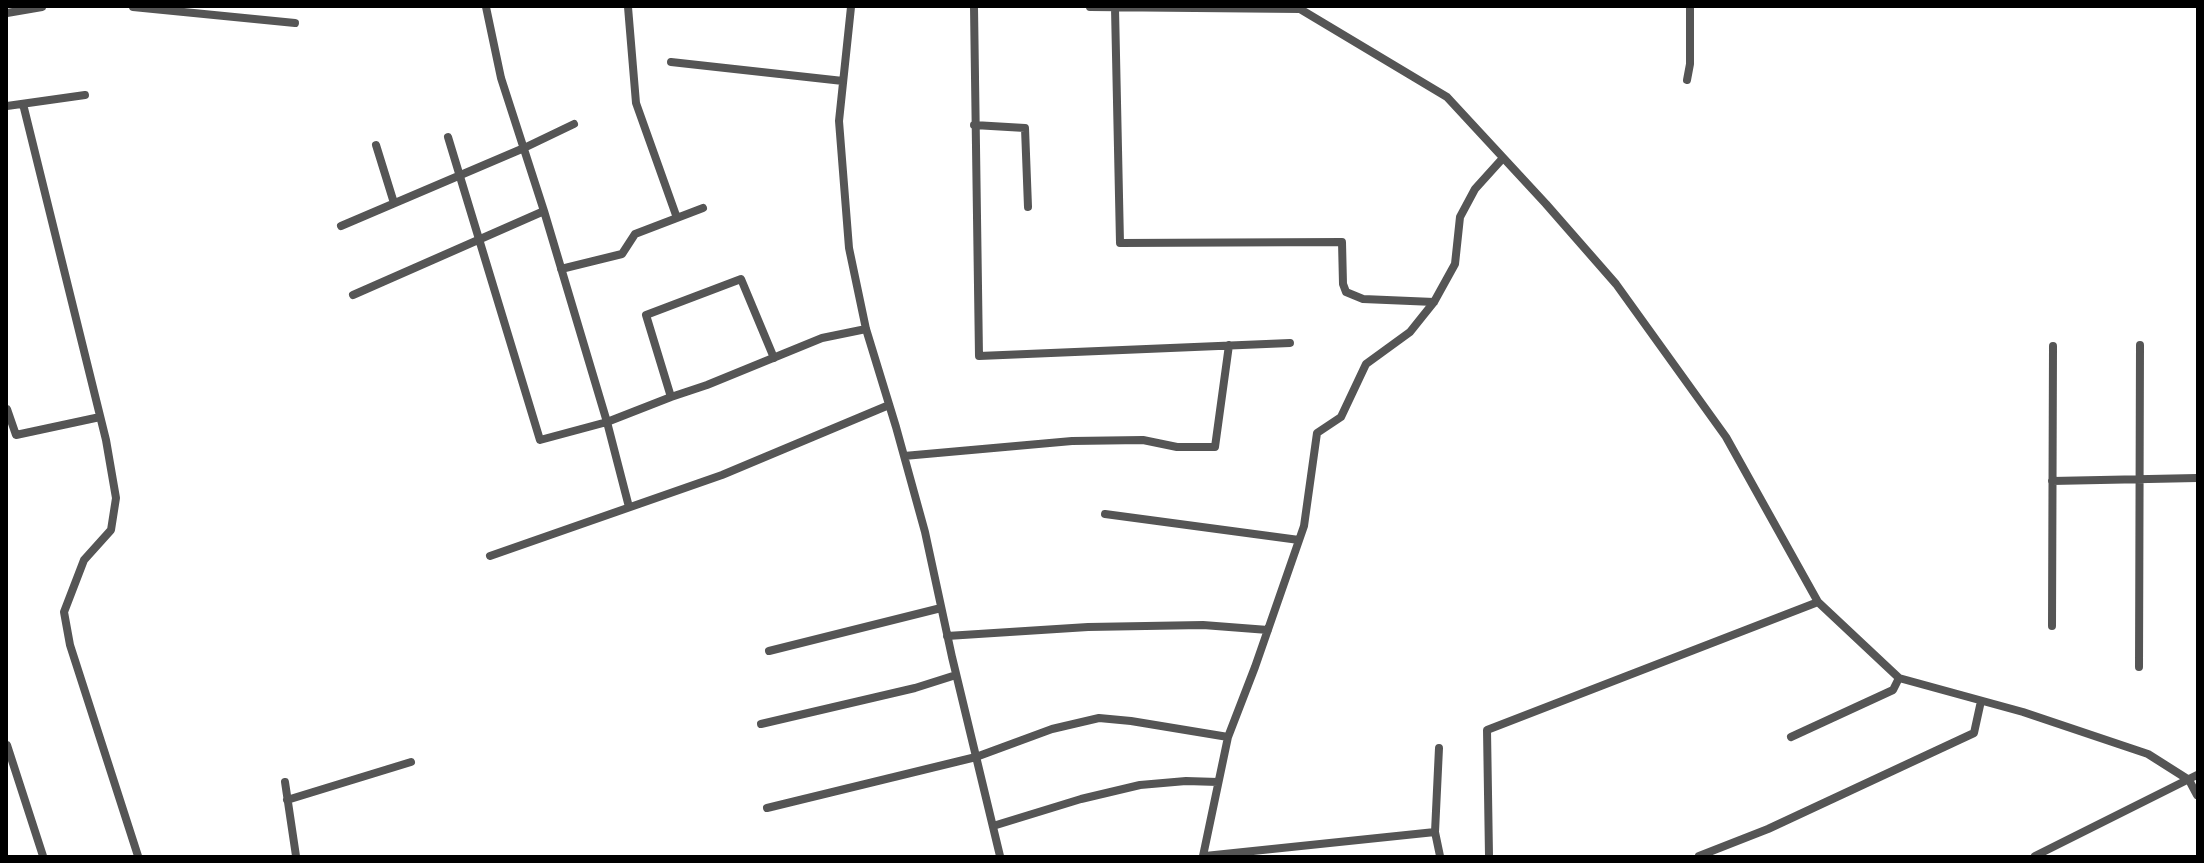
<!DOCTYPE html>
<style>
body{margin:0}
#map{position:relative;width:2204px;height:863px;overflow:hidden;background:#fff;font-family:Inter,sans-serif}
canvas{display:block}
.frame{position:absolute;inset:0;border:8px solid #000;pointer-events:none}
</style>
<div id="map">
<canvas width="2204" height="863"></canvas>
<div class="frame"></div>
</div>
<script>
const ctx = document.querySelector('canvas').getContext('2d');
ctx.lineJoin = 'round';
const poly = rows => new Path2D(rows.map(r => 'M' + r).join(''));
function strokePath(path, color, width, dash) { ctx.strokeStyle = color; ctx.lineWidth = width; ctx.lineCap = dash ? 'butt' : 'round'; ctx.setLineDash(dash || []); ctx.stroke(path); }
const street = poly([
 [133,7,295,23],
 [486,7,501,78,544,211,607,422,629,507],
 [628,7,636,103,677,218],
 [851,7,839,121,849,248,866,329,896,427,925,532,952,657,1000,856],
 [974,7,979,356,1290,343],
 [1090,7,1300,9,1447,97,1546,204,1616,284,1726,437,1818,602,1899,678,2023,712,2148,754,2189,780,2197,795],
 [1115,8,1120,243,1342,242,1343,284,1346,292,1363,299,1434,302],
 [7,13,42,7],
 [671,62,843,81],
 [1687,80,1690,64,1690,7],
 [23,104,106,440,116,498,111,530,84,560,64,612,70,645,138,856],
 [7,106,85,95],
 [974,125,1025,128,1028,207],
 [448,137,540,440,607,422,671,397,707,385,822,338,866,329],
 [376,145,394,203],
 [341,226,524,148,574,124],
 [561,269,622,254,635,234,703,208],
 [353,295,544,211],
 [671,397,646,315,741,279,774,358],
 [7,409,16,435,100,417],
 [904,456,1072,441,1143,440,1177,447,1215,447,1229,345],
 [2052,481,2197,478],
 [1105,514,1299,540],
 [490,556,722,475,889,405],
 [2052,626,2053,346],
 [947,636,1088,627,1203,625,1268,630],
 [769,651,941,608],
 [2139,667,2140,345],
 [761,724,915,688,956,675],
 [1791,737,1893,690,1899,678],
 [7,745,43,856],
 [1439,748,1435,832,1440,856],
 [285,782,296,856],
 [287,800,411,762],
 [767,808,976,757,1052,729,1099,718,1131,721,1228,737],
 [993,826,1081,799,1140,785,1186,781,1218,782],
 [1203,856,1228,737,1255,667,1304,526,1317,433,1341,417,1366,364,1410,332,1434,302,1455,264,1460,217,1475,189,1503,158],
 [1205,856,1435,832],
 [1489,856,1487,730,1818,602],
 [1699,856,1768,829,1974,733,1981,701],
 [2035,856,2197,775]
]);
strokePath(street, '#555', 8);
</script>
